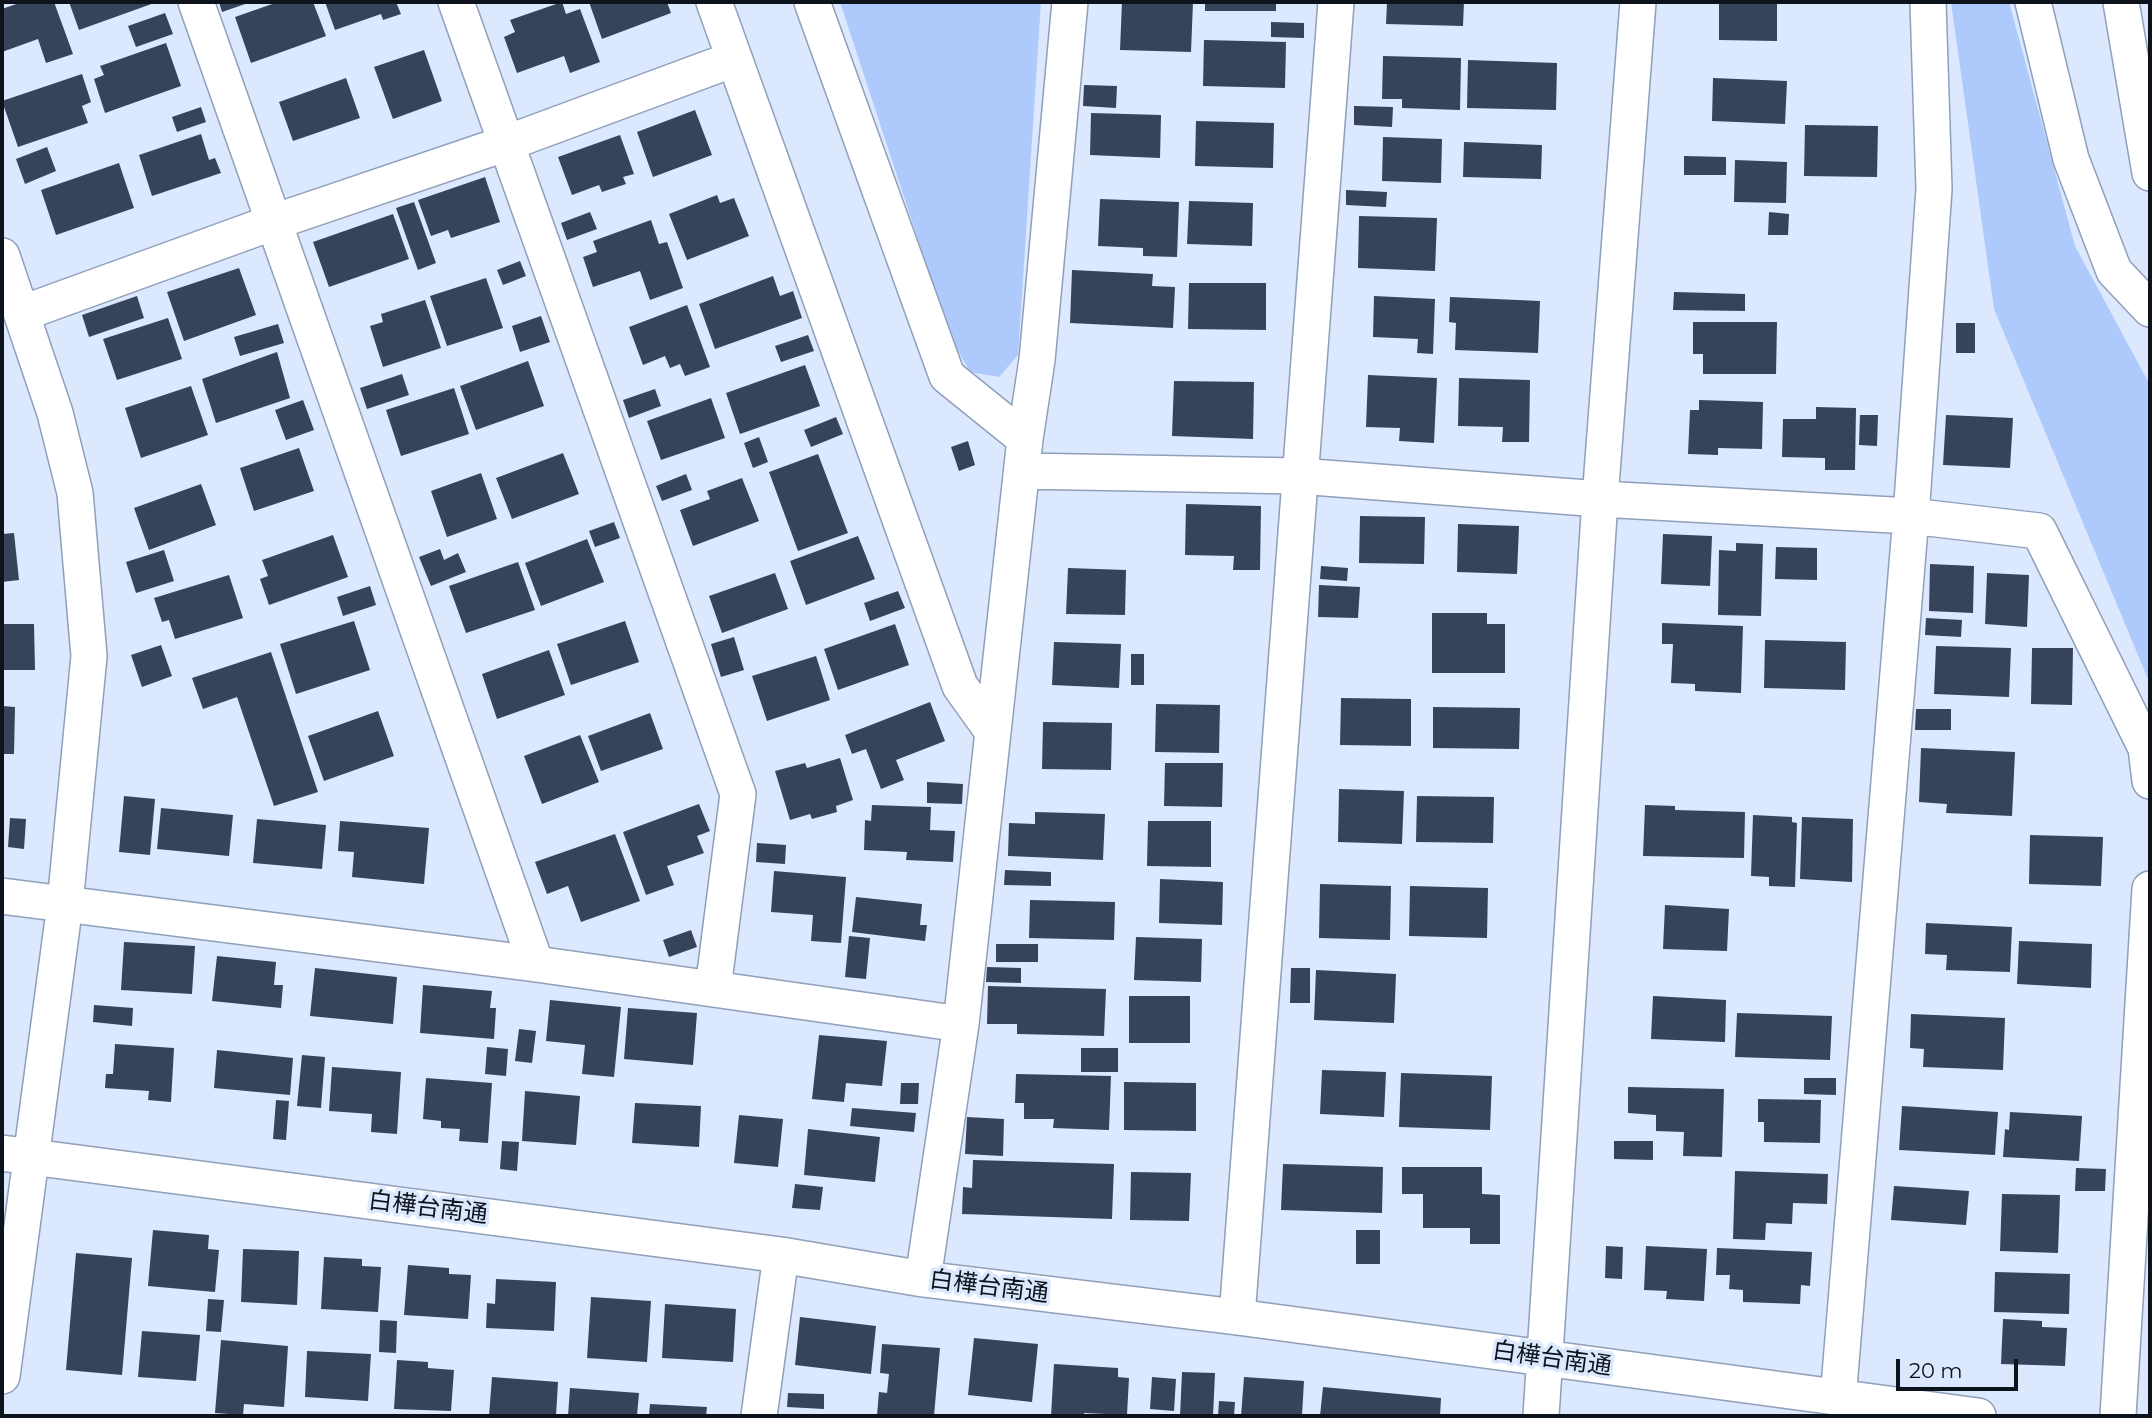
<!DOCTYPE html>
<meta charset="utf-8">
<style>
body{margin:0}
#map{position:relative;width:2152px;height:1418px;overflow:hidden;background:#dbe8fe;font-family:Montserrat,sans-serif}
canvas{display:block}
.frame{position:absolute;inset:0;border:4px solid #0d131c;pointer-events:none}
.scale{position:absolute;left:1896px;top:1359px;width:122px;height:32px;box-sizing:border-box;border:4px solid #0d131c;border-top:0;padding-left:9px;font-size:21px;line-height:24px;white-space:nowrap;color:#0d131c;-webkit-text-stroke:5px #dbe8fe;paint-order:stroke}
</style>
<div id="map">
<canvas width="2152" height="1418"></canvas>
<div class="frame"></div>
<div class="scale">20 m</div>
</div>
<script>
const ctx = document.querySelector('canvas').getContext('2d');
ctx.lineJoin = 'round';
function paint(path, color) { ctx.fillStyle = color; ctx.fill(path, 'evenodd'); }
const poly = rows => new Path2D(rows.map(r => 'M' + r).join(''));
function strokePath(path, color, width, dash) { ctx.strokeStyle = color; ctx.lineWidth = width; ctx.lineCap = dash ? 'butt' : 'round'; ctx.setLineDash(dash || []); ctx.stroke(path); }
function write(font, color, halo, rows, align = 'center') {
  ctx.font = font + ' Montserrat,"Noto Sans JP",sans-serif'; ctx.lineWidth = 7; ctx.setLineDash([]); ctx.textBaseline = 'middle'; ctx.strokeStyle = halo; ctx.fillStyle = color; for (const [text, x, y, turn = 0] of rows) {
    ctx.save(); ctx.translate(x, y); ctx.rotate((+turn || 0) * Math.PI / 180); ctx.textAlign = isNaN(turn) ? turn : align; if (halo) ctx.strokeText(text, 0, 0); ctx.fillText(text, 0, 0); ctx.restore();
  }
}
const green = poly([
 [840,2,1041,2,1018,355,999,377,970,372,950,337],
 [1951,2,2009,2,2075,246,2150,385,2150,684,1994,309]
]);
const building = poly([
 [22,2,54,2,73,54,46,63,38,39,2,52,2,9],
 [69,2,157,2,79,30],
 [219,2,251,2,222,12],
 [278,2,313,2,326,36,251,63,235,17],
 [325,2,396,2,401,14,383,20,381,14,335,30],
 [562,2,566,14,580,9,600,62,570,73,564,56,517,73,504,37,515,32,510,20],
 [589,2,667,2,671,13,602,39],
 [1122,2,1193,2,1191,52,1120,50],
 [1205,2,1276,2,1276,11,1205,11],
 [1387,2,1464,2,1463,26,1386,24],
 [1719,2,1777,2,1777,41,1719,40],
 [165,13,173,34,136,47,128,26],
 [1271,22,1304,23,1304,38,1271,37],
 [1204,40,1286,42,1285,88,1203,86],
 [166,43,181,86,105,113,94,79,104,75,100,66],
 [424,50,442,101,393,119,374,67],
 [1383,56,1461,58,1460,110,1402,108,1402,99,1382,99],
 [1468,60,1557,63,1556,110,1467,108],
 [82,74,91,102,82,106,88,123,18,147,2,101],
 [346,78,360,118,293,141,279,102],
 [1713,78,1787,81,1785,124,1712,121],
 [1084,85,1117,86,1116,108,1083,106],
 [1354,106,1393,107,1392,127,1354,125],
 [201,107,206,122,177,132,172,117],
 [695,110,712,155,653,177,637,132],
 [1091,113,1161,115,1160,158,1090,155],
 [1196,121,1274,123,1273,168,1195,166],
 [1805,125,1878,126,1877,177,1804,176],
 [201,134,209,160,215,158,221,173,152,196,139,155],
 [620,135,634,174,623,177,626,184,602,192,599,185,572,195,558,157],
 [1383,137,1442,139,1441,183,1382,181],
 [1464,142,1542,145,1541,179,1463,177],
 [47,147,56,171,25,184,16,159],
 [1684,156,1726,157,1726,175,1684,175],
 [1735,160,1787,162,1786,203,1734,202],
 [119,163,134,208,56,235,41,190],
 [485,177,500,222,451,238,448,230,431,236,418,200],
 [1346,190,1387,192,1386,207,1346,205],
 [717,195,720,203,734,198,749,236,687,260,669,214],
 [1100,199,1179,202,1177,257,1143,256,1143,248,1098,246],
 [1189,201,1253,203,1252,246,1187,244],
 [414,202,436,263,418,270,396,208],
 [590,212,597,229,567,240,561,223],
 [1769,212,1789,214,1788,235,1768,235],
 [393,214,409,259,329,287,313,242],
 [1359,216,1437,218,1435,271,1358,268],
 [651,220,659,244,667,242,683,288,650,300,640,271,593,287,583,257,597,252,593,241],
 [520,261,526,276,503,285,497,270],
 [239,268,256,315,184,341,167,292],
 [1072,270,1153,274,1152,286,1175,287,1173,328,1070,323],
 [773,276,780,296,793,291,802,318,715,349,699,304],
 [486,278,503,328,447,346,430,296],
 [1189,283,1266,283,1266,330,1188,329],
 [1674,292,1745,294,1745,311,1673,310],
 [137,296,144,318,89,337,82,315],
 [1374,296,1435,299,1433,354,1417,353,1418,339,1373,337],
 [1450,297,1540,301,1538,353,1455,350,1456,323,1449,322],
 [425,300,441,348,383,367,370,326,383,322,381,314],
 [687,305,710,367,685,376,680,364,670,368,665,356,643,365,629,327],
 [541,316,550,342,520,352,512,326],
 [168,318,182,359,117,380,103,339],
 [1693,322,1777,322,1776,374,1703,374,1703,354,1693,354],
 [1956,323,1975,323,1975,353,1956,353],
 [278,324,284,343,240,356,234,337],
 [808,335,814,351,781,362,775,346],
 [277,352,290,398,216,423,202,379],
 [528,361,544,406,476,430,460,386],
 [805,365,820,406,740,434,726,393],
 [402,374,409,395,367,409,360,388],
 [1368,375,1437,378,1434,443,1399,441,1400,428,1366,427],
 [1459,378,1530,380,1529,442,1502,442,1503,427,1458,426],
 [1174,381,1254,382,1253,439,1172,436],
 [191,386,208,435,141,458,125,408],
 [454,388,469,434,401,456,386,410],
 [655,389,661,406,629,418,623,400],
 [711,398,725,438,661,460,647,421],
 [303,400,314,430,286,440,275,410],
 [1699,400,1763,402,1762,449,1718,448,1718,455,1688,454,1690,410,1699,410],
 [1816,407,1856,408,1855,470,1825,470,1825,458,1782,457,1783,419,1816,419],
 [1860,415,1878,415,1877,446,1859,445],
 [1946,415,2013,418,2010,468,1943,465],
 [836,417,843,434,811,447,804,430],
 [759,437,768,462,753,468,744,443],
 [968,441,975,465,959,471,951,447],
 [299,448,314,491,254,511,240,468],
 [563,453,579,494,512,519,496,478],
 [818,454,848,533,798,551,769,472],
 [481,473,497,519,447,537,431,491],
 [686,474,692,490,662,501,656,486],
 [742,478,759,521,693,546,680,510,710,499,707,491],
 [201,484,216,525,149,550,134,508],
 [1186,504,1261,506,1260,570,1233,570,1234,556,1185,555],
 [1360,516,1425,517,1424,564,1359,563],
 [614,522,620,538,595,547,589,531],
 [1458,524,1519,526,1517,574,1457,572],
 [14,533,19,580,2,582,2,534],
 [1663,534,1712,536,1710,586,1661,584],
 [333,535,348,577,269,605,260,579,268,576,262,560],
 [858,536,875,579,806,605,790,561],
 [587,539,604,582,541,606,525,563],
 [1736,543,1763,544,1761,616,1718,615,1719,550,1736,551],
 [1776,547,1817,548,1817,580,1775,579],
 [440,549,444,560,458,553,466,572,431,586,419,557],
 [164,550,174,581,136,593,126,562],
 [518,562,535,610,466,633,449,586],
 [1930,564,1974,566,1973,613,1929,611],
 [1321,566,1348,568,1347,581,1320,579],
 [1068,568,1126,570,1125,615,1066,614],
 [775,573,788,609,722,633,709,596],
 [1987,573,2029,575,2027,627,1985,624],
 [229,575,243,618,175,639,169,620,162,622,154,598],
 [1319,585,1360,587,1358,618,1318,617],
 [370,586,376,605,343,616,337,597],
 [898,591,905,608,870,621,864,603],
 [1432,613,1487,613,1487,624,1505,624,1505,673,1432,673],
 [1926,618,1962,620,1961,637,1925,635],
 [354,621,370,670,296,694,280,644],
 [625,621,639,662,571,685,557,644],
 [1662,623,1743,626,1741,693,1695,691,1695,684,1671,683,1673,644,1662,644],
 [2,624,34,624,35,670,2,670],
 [895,624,909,665,838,690,824,649],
 [734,637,744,670,721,677,711,644],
 [1765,640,1846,642,1845,690,1764,688],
 [1054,642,1121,644,1119,688,1052,685],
 [161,645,172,676,142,687,131,655],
 [1936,646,2011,648,2009,697,1934,694],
 [2032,648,2073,648,2072,705,2031,704],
 [549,650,565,695,497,719,482,674],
 [271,652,318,792,274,806,237,697,203,709,192,678],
 [1131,654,1144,654,1144,685,1131,685],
 [816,656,830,700,767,721,752,676],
 [1341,698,1411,699,1411,746,1340,745],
 [930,702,945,741,896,760,904,780,881,789,866,749,852,754,845,735],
 [1156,704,1220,705,1219,753,1155,752],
 [2,706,15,707,14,754,2,754],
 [1433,707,1520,708,1519,749,1433,748],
 [1916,709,1951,709,1951,730,1915,730],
 [378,711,394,756,324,781,308,736],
 [650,713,663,749,601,771,588,736],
 [1043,722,1112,723,1111,770,1042,769],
 [580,735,599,782,542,804,524,756],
 [1921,748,2015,752,2012,816,1946,813,1947,804,1919,802],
 [840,758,853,800,836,806,837,812,812,819,810,814,790,820,775,771,805,763,807,768],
 [1165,763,1223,763,1222,807,1164,806],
 [927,782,963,784,962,804,927,803],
 [1339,789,1404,791,1402,844,1338,842],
 [124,796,155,799,150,855,119,852],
 [1417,796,1494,797,1493,843,1416,842],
 [699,804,710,831,697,836,704,853,667,866,674,885,646,895,623,832],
 [872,805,931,807,930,830,955,831,953,862,906,860,907,852,864,850,865,820,871,821],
 [1645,805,1675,806,1675,810,1745,812,1744,858,1643,856],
 [161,808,233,815,229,856,157,849],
 [1035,812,1105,814,1103,860,1008,856,1009,823,1035,824],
 [1753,815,1792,817,1792,822,1797,823,1795,887,1769,886,1769,877,1751,876],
 [1802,817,1853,819,1852,882,1800,879],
 [10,818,26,819,24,849,8,847],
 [257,819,326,825,322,869,253,863],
 [340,821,429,828,424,884,352,877,354,852,338,851],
 [1148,821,1211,821,1211,867,1147,866],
 [615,834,640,901,581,922,568,886,547,894,535,862],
 [2030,835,2103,837,2101,886,2029,884],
 [757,843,786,845,785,864,756,862],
 [1005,870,1051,872,1051,886,1004,885],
 [774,871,846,877,841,943,811,941,813,915,771,912],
 [1160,879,1223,882,1222,925,1159,923],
 [1320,884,1391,886,1390,940,1319,938],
 [1410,886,1488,888,1487,938,1409,936],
 [856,897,922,904,920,925,927,925,925,941,852,932],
 [1030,900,1115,902,1114,940,1029,938],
 [1665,905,1729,909,1727,951,1663,949],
 [1926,923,2012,927,2010,972,1946,970,1947,955,1925,954],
 [691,930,697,947,669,957,663,940],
 [849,936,870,938,866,979,845,977],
 [1136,937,1202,939,1201,982,1134,980],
 [2019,941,2092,944,2091,988,2017,984],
 [124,942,195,946,192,994,121,990],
 [996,944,1038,944,1038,962,996,962],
 [217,956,276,962,274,985,283,985,281,1008,212,1001],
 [987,967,1021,968,1021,983,986,982],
 [315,968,397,977,393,1024,310,1016],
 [1291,968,1310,968,1310,1003,1290,1003],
 [1316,970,1396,974,1394,1023,1314,1020],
 [423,985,492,991,490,1008,496,1008,494,1039,420,1033],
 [988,986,1106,989,1104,1036,1017,1034,1017,1024,987,1024],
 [1129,996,1190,996,1190,1043,1129,1043],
 [1653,996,1726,1000,1725,1042,1651,1039],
 [550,1000,621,1007,614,1077,582,1074,585,1045,546,1041],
 [94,1005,133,1008,132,1026,93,1022],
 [628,1008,697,1013,693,1065,624,1059],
 [1737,1013,1832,1016,1830,1060,1735,1057],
 [1911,1014,2005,1018,2003,1070,1923,1067,1924,1049,1910,1048],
 [519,1029,536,1031,532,1063,515,1061],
 [819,1035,887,1041,882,1086,846,1083,844,1102,812,1099],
 [115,1044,174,1048,171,1102,148,1100,149,1091,105,1088,106,1074,113,1074],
 [487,1047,508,1049,506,1076,485,1074],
 [1081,1048,1118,1048,1118,1072,1081,1072],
 [217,1050,293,1058,290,1095,214,1088],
 [302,1055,325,1057,321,1108,297,1106],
 [332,1067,401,1072,397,1134,371,1132,372,1114,329,1111],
 [1322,1070,1386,1072,1384,1117,1320,1114],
 [1401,1073,1492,1076,1490,1130,1399,1127],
 [1016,1074,1111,1076,1109,1130,1053,1128,1054,1119,1024,1119,1024,1103,1015,1103],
 [426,1078,492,1083,488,1143,459,1141,460,1129,441,1128,441,1121,423,1119],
 [1804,1078,1836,1078,1836,1095,1804,1094],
 [1124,1082,1196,1083,1196,1131,1124,1130],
 [901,1083,919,1083,918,1104,900,1104],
 [1628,1087,1724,1089,1722,1157,1683,1156,1684,1132,1656,1131,1656,1115,1628,1113],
 [525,1091,580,1096,576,1145,522,1141],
 [1758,1099,1821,1100,1820,1143,1764,1142,1764,1122,1758,1122],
 [276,1100,289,1101,286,1140,273,1139],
 [635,1103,701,1106,699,1147,632,1143],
 [1902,1106,1998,1112,1995,1155,1899,1150],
 [852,1108,916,1113,914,1132,850,1126],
 [2010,1112,2082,1116,2079,1161,2003,1157,2005,1129,2009,1130],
 [739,1115,783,1119,778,1167,734,1163],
 [967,1117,1004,1119,1003,1156,965,1154],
 [808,1129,880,1137,875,1182,804,1175],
 [502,1141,519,1142,517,1171,500,1169],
 [1614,1141,1653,1141,1653,1160,1614,1159],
 [973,1160,1114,1164,1112,1219,962,1214,963,1187,972,1188],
 [1283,1164,1383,1167,1382,1213,1281,1210],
 [1402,1167,1482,1167,1482,1194,1500,1195,1500,1244,1470,1244,1470,1228,1423,1228,1423,1194,1402,1194],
 [2076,1168,2106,1169,2105,1191,2075,1191],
 [1735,1171,1828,1174,1827,1204,1793,1203,1792,1224,1766,1223,1765,1240,1733,1239],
 [1131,1172,1191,1173,1189,1221,1130,1220],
 [795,1184,823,1187,820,1210,792,1208],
 [1894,1186,1969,1191,1966,1225,1891,1220],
 [2002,1194,2060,1195,2058,1253,2000,1251],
 [153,1230,209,1235,208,1249,219,1250,215,1292,148,1286],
 [1356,1230,1380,1230,1380,1264,1356,1264],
 [1606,1246,1623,1247,1622,1279,1605,1278],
 [1646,1246,1707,1249,1704,1301,1666,1299,1667,1291,1644,1290],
 [1717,1248,1812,1252,1810,1286,1801,1285,1800,1304,1743,1302,1743,1290,1729,1289,1730,1275,1716,1275],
 [243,1249,299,1251,297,1305,241,1302],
 [76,1253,132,1258,122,1375,66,1370],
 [324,1257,362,1259,362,1266,381,1267,378,1312,321,1309],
 [408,1265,449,1268,449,1274,471,1275,468,1319,404,1315],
 [1995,1272,2070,1274,2069,1314,1994,1312],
 [496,1279,556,1282,554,1331,486,1328,487,1303,495,1304],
 [591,1297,651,1301,647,1362,587,1358],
 [208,1299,224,1300,221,1332,206,1331],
 [665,1304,736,1309,733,1362,662,1358],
 [800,1317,876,1326,871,1374,795,1365],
 [2003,1319,2042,1321,2042,1327,2067,1328,2065,1366,2001,1364],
 [380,1320,397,1321,396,1353,379,1352],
 [142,1331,200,1335,196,1381,138,1377],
 [974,1338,1038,1344,1032,1402,968,1395],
 [221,1340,288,1346,284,1407,244,1404,243,1415,215,1413],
 [882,1344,940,1348,934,1416,877,1415,879,1392,887,1393,889,1374,880,1373],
 [307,1351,371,1354,368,1401,305,1397],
 [397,1360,428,1362,428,1368,454,1370,451,1411,394,1409],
 [1054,1364,1118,1368,1118,1377,1129,1378,1127,1415,1084,1413,1084,1416,1051,1416],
 [1182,1372,1215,1373,1213,1416,1180,1416],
 [492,1377,558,1382,556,1416,489,1416],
 [1152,1377,1176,1379,1174,1411,1150,1409],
 [1244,1377,1304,1381,1302,1416,1241,1416],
 [1323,1387,1441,1398,1440,1416,1320,1416],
 [570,1388,639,1393,637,1416,568,1416],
 [788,1393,824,1394,824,1409,787,1407],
 [1219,1401,1235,1402,1234,1416,1218,1416],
 [650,1404,707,1407,706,1416,649,1416]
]);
const minor = poly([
 [196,2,536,964],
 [456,2,738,794,713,989],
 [714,2,960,686,993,732],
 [812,2,947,376,1025,439],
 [2033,2,2071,159,2114,271,2150,309],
 [2121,2,2150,173],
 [2,256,55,413,75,493,89,656,65,904,2,1376],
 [23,313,274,222,507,143,734,59],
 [1023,471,1299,476,1600,499,1911,516,2039,531,2146,748,2150,781],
 [2,896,536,964,961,1024],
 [2,1153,781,1255,923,1279,1237,1317,1978,1416],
 [923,1279,961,1024,1025,439,1037,360,1070,2],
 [1237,1317,1336,2],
 [1838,1399,1911,516,1934,189,1928,2],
 [759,1416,781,1255],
 [1541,1416,1600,499,1638,2],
 [2118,1416,2150,889]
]);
const streetNames = [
 ["白樺台南通",428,1208,7],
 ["白樺台南通",989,1287,7],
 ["白樺台南通",1552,1359,8]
];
paint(green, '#aecafd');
paint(building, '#37435a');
strokePath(minor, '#909fba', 38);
strokePath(minor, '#fff', 35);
write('24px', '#0d131c', '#dbe8fe', streetNames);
</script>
